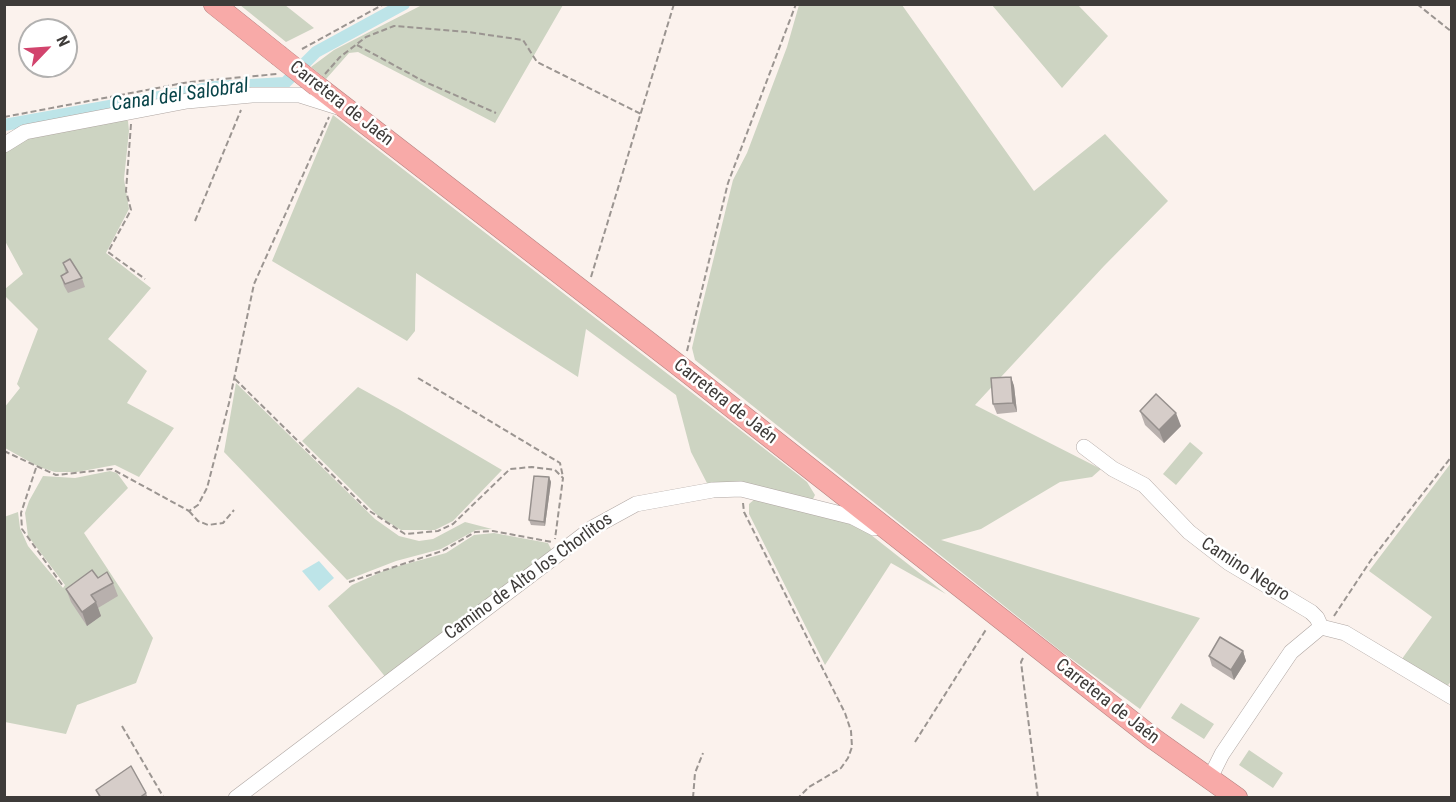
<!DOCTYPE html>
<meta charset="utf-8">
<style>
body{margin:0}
#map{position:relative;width:1456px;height:802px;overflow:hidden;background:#fbf2ed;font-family:"Roboto Condensed",sans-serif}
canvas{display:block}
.frame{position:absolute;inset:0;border:6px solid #3e3b39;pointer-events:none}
.north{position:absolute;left:18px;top:18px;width:60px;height:60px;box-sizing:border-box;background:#fff;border:2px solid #b2b1b0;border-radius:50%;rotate:65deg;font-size:16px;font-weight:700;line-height:24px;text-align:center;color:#3e3b39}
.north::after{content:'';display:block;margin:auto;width:21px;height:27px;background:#d2446d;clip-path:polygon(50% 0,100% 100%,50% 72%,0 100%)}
</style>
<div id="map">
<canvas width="1456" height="802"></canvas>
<div class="frame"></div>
<div class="north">N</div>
</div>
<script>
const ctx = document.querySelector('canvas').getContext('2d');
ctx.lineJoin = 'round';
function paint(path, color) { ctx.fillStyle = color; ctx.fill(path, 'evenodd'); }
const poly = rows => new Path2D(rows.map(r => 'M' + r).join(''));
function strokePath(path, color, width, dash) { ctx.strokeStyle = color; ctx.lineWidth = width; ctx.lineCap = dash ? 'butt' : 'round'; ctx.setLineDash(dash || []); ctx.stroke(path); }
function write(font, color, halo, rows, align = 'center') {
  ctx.font = font + ' "Roboto Condensed",sans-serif'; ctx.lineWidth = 5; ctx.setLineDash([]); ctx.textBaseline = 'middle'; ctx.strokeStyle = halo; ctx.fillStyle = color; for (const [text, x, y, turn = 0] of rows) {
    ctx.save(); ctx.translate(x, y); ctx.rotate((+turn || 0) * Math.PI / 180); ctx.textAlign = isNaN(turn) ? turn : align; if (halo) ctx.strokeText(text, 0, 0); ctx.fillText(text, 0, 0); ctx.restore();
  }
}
const green = poly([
 [240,5,285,5,314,28,286,42],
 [422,5,422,4,563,5,495,123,358,52,349,53,326,79,311,67,334,50],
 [799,5,902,5,1034,191,1105,134,1168,201,1104,266,975,405,1101,469,1092,477,1060,482,981,529,941,540,1200,618,1140,709,1062,652,695,360,692,348,699,318,733,180,747,153,787,47],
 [992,5,1078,5,1108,36,1062,88],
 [333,115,797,474,807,482,815,495,812,501,709,487,691,452,676,395,586,329,578,377,416,273,415,331,407,341,272,261],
 [123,118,128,121,129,131,124,179,129,209,106,253,151,288,108,339,147,371,127,403,174,428,139,477,115,465,77,472,55,472,39,467,5,448,4,408,20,388,17,384,38,329,5,296,5,289,23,274,5,241,5,148,24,137],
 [236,383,375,519,399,536,419,541,433,539,465,522,492,529,476,530,441,549,396,561,347,580,224,452],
 [358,387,400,410,502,470,453,521,435,530,401,530,378,516,302,441],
 [1190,442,1203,453,1176,485,1163,474],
 [1451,463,1452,680,1445,689,1399,663,1432,617,1369,571],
 [110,471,117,473,128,488,84,533,153,638,136,683,77,705,66,734,5,722,4,517,18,512,20,528,28,546,63,588,65,585,28,536,25,513,29,501,43,476,75,478],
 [756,498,861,527,946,594,891,563,825,665,749,514,749,504],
 [494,533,548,543,553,553,387,679,328,606,352,585,388,569,446,553,474,535],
 [1181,703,1214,724,1204,739,1171,718],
 [1249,750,1283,773,1273,788,1239,765]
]);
const water = poly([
 [319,561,334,578,319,591,302,571]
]);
const canal = poly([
 [4,125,215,87,285,83,316,52,404,4]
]);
const path = poly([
 [1417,4,1452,32],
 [357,45,423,81,496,113],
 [302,49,384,4],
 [325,74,340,57,366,37,394,26,468,32,523,40,537,62,641,114],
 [4,117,189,82,277,74],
 [131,124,126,191,131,210,108,252,145,279],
 [195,221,241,110],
 [591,277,674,4],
 [687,351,728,183,796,4],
 [418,378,560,463,563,477],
 [235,379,368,510,405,534,438,531,453,524,510,469,532,467,555,470,563,478,555,539],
 [4,451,56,475,112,469,189,511,198,505,207,488,229,403,254,284,329,117],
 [36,468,21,513,22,529,63,586],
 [743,503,744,512,845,713,851,731,852,747,848,758,841,768,809,787,798,798],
 [189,511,198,521,208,525,223,523,234,510],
 [349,582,442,551,475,532,493,531,552,542],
 [1334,616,1371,560,1452,456],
 [1023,658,1021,662,1038,798],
 [122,726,164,798],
 [915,742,987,628],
 [693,798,695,773,703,753]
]);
const minor = poly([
 [4,145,25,132,187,101,252,95,300,95,338,107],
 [1084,447,1113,469,1144,485,1189,532,1229,563,1311,612,1317,618,1321,627],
 [1209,780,1222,754,1291,652,1321,627,1345,633,1452,697],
 [236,798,594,527,636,504,713,490,741,489,853,517,874,528]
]);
const highway = poly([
 [214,4,278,55],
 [317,86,682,368,1154,739,1237,798]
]);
const highwayBridge = poly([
 [278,55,317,86]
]);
const wall = poly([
 [63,263,82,278,85,287,68,293,64,286,61,276,66,273],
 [1011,377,1014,386,1017,412,997,414,993,404],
 [1140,411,1181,426,1164,443,1145,425],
 [549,477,551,482,545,526,531,525,529,520],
 [113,583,118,596,98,608,101,616,87,626,71,602,66,589],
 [1243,651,1246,661,1234,680,1212,666,1209,656],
 [96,790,146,793,148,798,100,798]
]);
const shadedWall = poly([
 [1011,377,1014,386,1017,412,1013,403],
 [1176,413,1181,426,1164,443,1159,430],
 [549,477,551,482,545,526,544,522],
 [96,602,101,616,87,626,82,612],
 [1243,651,1246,661,1234,680,1231,670]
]);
const building = poly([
 [70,259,82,278,65,284,61,276,68,272,63,263,70,259],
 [1011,377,1013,403,993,404,991,378,1011,377],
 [1156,394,1176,413,1159,430,1140,411,1156,394],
 [534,476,549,477,544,522,529,520,534,476],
 [92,570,98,578,107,572,113,583,91,595,96,602,82,612,66,589,92,570],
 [1220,637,1243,651,1231,670,1209,656,1220,637],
 [131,766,146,793,139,798,101,798,96,790,131,766]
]);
const streetNames = [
 ["Carretera de Jaén",341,104,38],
 ["Carretera de Jaén",725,402,38],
 ["Camino Negro",1245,570,33],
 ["Camino de Alto los Chorlitos",529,577,-36],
 ["Carretera de Jaén",1107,702,38]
];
const waterNames = [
 ["Canal del Salobral",180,96,-8]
];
paint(green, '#cdd4c2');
paint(water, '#bde4e8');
strokePath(canal, '#bde4e8', 12);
strokePath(minor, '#afa6a2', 16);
strokePath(highway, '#b78381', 22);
strokePath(path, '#9b9591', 2, [6, 3]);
strokePath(minor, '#fff', 15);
strokePath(highway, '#f8aaa8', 21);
strokePath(highwayBridge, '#b78381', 22, []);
strokePath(highwayBridge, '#f8aaa8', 21);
paint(wall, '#b8b0ad');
paint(shadedWall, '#96908d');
paint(building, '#d6cdc9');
strokePath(building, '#96908d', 1.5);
write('18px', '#3e3b39', '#fff', streetNames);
write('italic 20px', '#084449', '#fff', waterNames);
</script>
